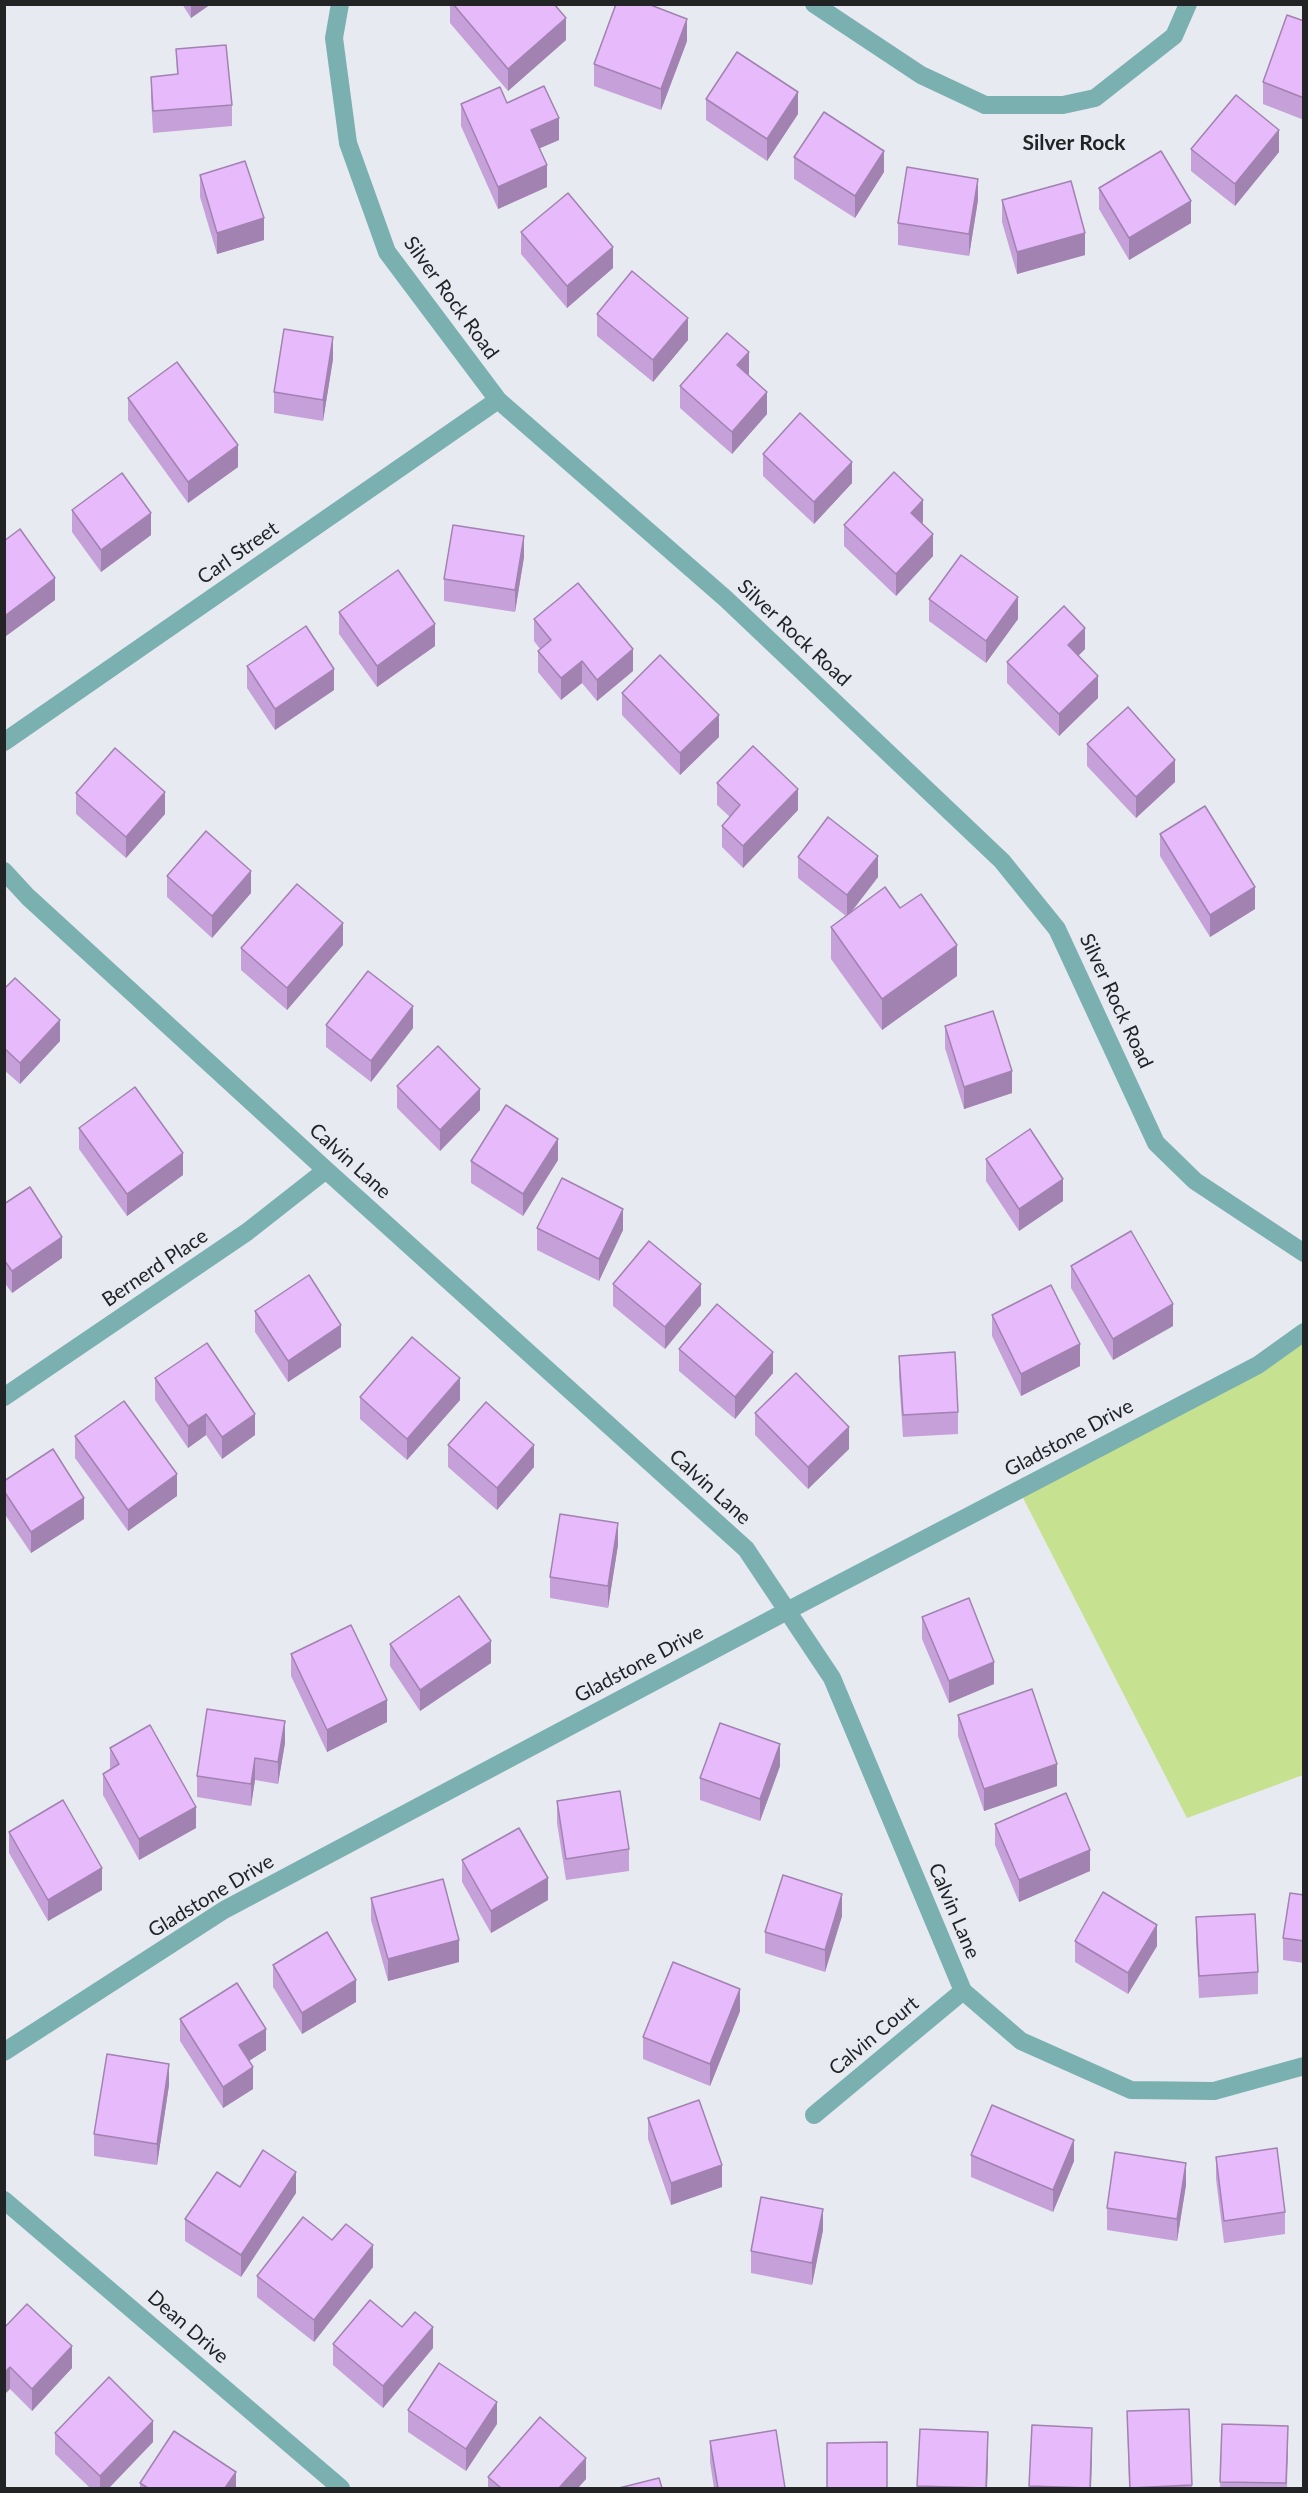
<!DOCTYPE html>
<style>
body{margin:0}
#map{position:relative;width:1308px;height:2493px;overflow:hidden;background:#e7eaf1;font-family:Lato,sans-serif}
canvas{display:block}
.frame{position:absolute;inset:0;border:6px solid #222325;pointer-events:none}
</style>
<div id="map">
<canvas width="1308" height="2493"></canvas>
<div class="frame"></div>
</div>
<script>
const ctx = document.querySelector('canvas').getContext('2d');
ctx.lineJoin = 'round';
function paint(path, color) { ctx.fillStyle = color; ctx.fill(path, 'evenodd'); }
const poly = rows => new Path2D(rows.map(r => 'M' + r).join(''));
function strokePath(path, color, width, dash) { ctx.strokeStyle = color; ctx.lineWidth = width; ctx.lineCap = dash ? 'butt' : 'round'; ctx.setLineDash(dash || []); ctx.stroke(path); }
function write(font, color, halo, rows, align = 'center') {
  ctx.font = font + ' Lato,sans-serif'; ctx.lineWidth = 4.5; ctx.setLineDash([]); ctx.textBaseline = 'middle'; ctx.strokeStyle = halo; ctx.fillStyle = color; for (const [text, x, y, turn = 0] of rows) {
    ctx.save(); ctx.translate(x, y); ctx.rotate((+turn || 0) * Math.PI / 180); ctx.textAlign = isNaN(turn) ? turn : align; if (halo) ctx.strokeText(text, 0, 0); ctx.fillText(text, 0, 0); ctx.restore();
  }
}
const green = poly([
 [1303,1332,1303,1775,1187,1818,1019,1490]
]);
const minor = poly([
 [340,4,334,38,348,143,387,252,498,400,726,599,1002,861,1057,929,1156,1143,1195,1181,1304,1253],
 [814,4,921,75,985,105,1063,105,1095,98,1174,36,1188,4],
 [4,742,498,400],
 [4,871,28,897,326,1170,746,1549,832,1678,963,1991,1021,2041,1131,2090,1214,2091,1304,2066],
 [4,1397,247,1232,326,1170],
 [4,2052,224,1910,787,1611,1258,1365,1304,1332],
 [814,2115,963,1991],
 [4,2200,341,2488]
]);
const wall = poly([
 [182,4,211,4,191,18],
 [450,4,554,4,566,40,508,91,450,23],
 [1304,21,1304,120,1263,104,1263,82],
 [687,41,661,110,594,86,594,64],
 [176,49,232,105,232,126,153,133,151,98,151,77,177,74],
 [706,99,798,114,767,161,706,120],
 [507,103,559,140,540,148,547,187,498,209,461,126,461,104],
 [1191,149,1279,152,1235,206,1191,171],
 [794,157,884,172,855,218,794,179],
 [200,175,264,240,217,254,200,197],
 [1099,188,1191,223,1129,260,1099,209],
 [978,200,969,256,898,245,898,223],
 [1002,200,1085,255,1017,274,1002,222],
 [521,232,613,268,567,308,521,254],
 [597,314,688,340,653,382,597,336],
 [333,359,323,421,274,413,274,392],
 [749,374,748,375,767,414,732,454,680,408,680,386],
 [128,398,238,467,188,503,128,420],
 [763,454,852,483,814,524,763,476],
 [72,510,151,535,101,572,72,532],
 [923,522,922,523,933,556,896,596,844,546,844,525],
 [4,541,55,600,6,636,4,635],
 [524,557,515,612,444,601,444,579],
 [929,599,1018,619,986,663,929,621],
 [339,612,435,646,377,687,339,634],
 [534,619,633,671,597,701,582,683,561,700,538,672,538,651,540,649,534,641],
 [1085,649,1078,656,1098,698,1059,736,1007,683,1007,662],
 [247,666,334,690,275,730,247,688],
 [622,693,719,737,680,775,622,715],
 [1087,744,1175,782,1136,818,1087,766],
 [717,783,798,810,743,868,722,847,722,826,730,817,717,805],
 [76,793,165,814,126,858,76,814],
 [1160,834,1255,909,1210,937,1160,856],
 [798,857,878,877,851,913,900,908,957,976,882,1030,831,959,831,927,846,916,798,878],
 [167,876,251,893,212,938,167,897],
 [343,945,287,1010,241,970,241,948],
 [4,989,60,1041,20,1084,4,1070],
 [326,1025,413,1028,371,1082,326,1047],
 [945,1026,1012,1093,964,1109,945,1048],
 [397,1086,480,1110,440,1151,397,1108],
 [79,1128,183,1175,127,1216,79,1149],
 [986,1159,1063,1201,1019,1231,986,1181],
 [558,1160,523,1216,471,1183,471,1161],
 [4,1204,62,1258,12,1293,4,1282],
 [537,1228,623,1230,599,1281,537,1250],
 [1071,1266,1173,1326,1113,1360,1071,1288],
 [613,1284,701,1305,665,1349,613,1306],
 [255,1311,341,1347,288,1382,255,1332],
 [992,1315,1080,1366,1021,1396,992,1336],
 [679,1349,773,1373,735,1419,679,1371],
 [899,1356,958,1412,958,1434,903,1437,899,1377],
 [155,1378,255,1435,222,1459,206,1435,188,1448,155,1400],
 [360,1397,460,1400,407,1460,360,1419],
 [755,1413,849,1449,808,1489,755,1435],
 [75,1436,177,1496,128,1531,75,1458],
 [448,1445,534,1467,497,1510,448,1467],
 [4,1481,84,1519,31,1553,4,1513],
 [618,1545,608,1608,550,1598,550,1577],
 [922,1617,994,1684,949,1703,922,1639],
 [390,1644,491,1663,420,1711,390,1666],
 [291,1654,387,1722,327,1752,291,1676],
 [958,1715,1057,1786,984,1811,958,1736],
 [285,1743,278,1784,255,1780,251,1806,197,1797,197,1776],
 [110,1748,196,1828,139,1860,103,1795,103,1774,110,1770],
 [780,1766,760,1821,700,1800,700,1778],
 [557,1801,629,1849,629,1871,566,1880,557,1823],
 [995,1824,1090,1871,1019,1902,995,1845],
 [9,1832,102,1890,48,1921,9,1853],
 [462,1860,548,1900,491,1933,462,1882],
 [1304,1895,1304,1963,1283,1960,1283,1938],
 [371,1898,459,1962,388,1981,371,1920],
 [842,1916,825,1972,765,1953,765,1932],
 [1196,1917,1258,1972,1258,1994,1199,1998,1196,1939],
 [1075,1941,1157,1946,1128,1994,1075,1962],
 [273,1965,356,2002,302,2034,273,1987],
 [740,2011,710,2086,643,2059,643,2037],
 [180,2019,266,2050,249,2061,253,2089,223,2108,180,2041],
 [169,2085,157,2165,94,2156,94,2134],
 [648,2118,722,2187,671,2205,648,2139],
 [971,2155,1074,2161,1053,2212,971,2177],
 [1216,2157,1285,2212,1285,2234,1224,2243,1216,2179],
 [1186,2185,1177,2241,1107,2230,1107,2208],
 [240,2187,296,2193,241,2277,185,2241,185,2219],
 [823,2230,812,2285,751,2273,751,2251],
 [332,2240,373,2267,314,2342,257,2297,257,2276],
 [402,2327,433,2348,383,2408,333,2365,333,2344],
 [4,2328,72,2368,32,2411,10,2389],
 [1189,2409,1192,2488,1129,2488,1127,2411],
 [408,2410,497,2424,466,2471,408,2432],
 [1222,2424,1288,2448,1287,2488,1220,2488],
 [1032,2425,1092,2450,1091,2488,1029,2488],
 [920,2429,988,2454,987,2488,917,2488],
 [55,2433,153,2442,109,2488,90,2488,55,2454],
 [710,2441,785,2488,714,2488,710,2462],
 [488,2477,586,2479,578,2488,488,2488],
 [140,2483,236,2488,140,2488]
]);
const shadedWall = poly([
 [191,4,211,4,191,18],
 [566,18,566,40,508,91,508,69],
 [687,19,687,41,661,110,661,89],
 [798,92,798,114,767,161,767,139],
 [559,118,559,140,531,152,531,130],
 [1279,130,1279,152,1235,206,1235,184],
 [884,151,884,172,855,218,855,196],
 [547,165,547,187,498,209,498,187],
 [978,179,978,200,969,256,969,234],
 [1191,201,1191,223,1129,260,1129,238],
 [264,218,264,240,217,254,217,233],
 [1085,233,1085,255,1017,274,1017,252],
 [613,247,613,268,567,308,567,286],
 [688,318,688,340,653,382,653,360],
 [333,337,333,359,323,421,323,400],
 [749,352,749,374,737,387,737,365],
 [767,392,767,414,732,454,732,432],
 [238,445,238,467,188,503,188,482],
 [852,462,852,483,814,524,814,502],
 [923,500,923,522,911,535,911,513],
 [151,513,151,535,101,572,101,550],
 [933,534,933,556,896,596,896,574],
 [524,536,524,557,515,612,515,590],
 [55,578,55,600,6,636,6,615],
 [1018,597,1018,619,986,663,986,641],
 [435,624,435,646,377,687,377,666],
 [1085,628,1085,649,1068,666,1068,645],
 [633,649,633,671,597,701,597,680],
 [582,661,582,683,561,700,561,678],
 [334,669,334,690,275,730,275,709],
 [1098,676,1098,698,1059,736,1059,714],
 [719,715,719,737,680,775,680,753],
 [1175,760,1175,782,1136,818,1136,797],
 [798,789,798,810,743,868,743,846],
 [165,792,165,814,126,858,126,837],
 [878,856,878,877,847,917,847,895],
 [251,871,251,893,212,938,212,916],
 [1255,887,1255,909,1210,937,1210,915],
 [343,923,343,945,287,1010,287,988],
 [957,945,957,976,882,1030,882,999],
 [413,1006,413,1028,371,1082,371,1061],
 [60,1020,60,1041,20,1084,20,1063],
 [1012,1071,1012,1093,964,1109,964,1087],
 [480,1089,480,1110,440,1151,440,1130],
 [558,1139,558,1160,523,1216,523,1194],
 [183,1153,183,1175,127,1216,127,1194],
 [1063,1179,1063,1201,1019,1231,1019,1209],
 [623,1209,623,1230,599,1281,599,1259],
 [62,1237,62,1258,12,1293,12,1271],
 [701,1284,701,1305,665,1349,665,1327],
 [1173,1304,1173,1326,1113,1360,1113,1339],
 [341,1325,341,1347,288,1382,288,1361],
 [1080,1344,1080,1366,1021,1396,1021,1374],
 [773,1352,773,1373,735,1419,735,1397],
 [460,1378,460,1400,407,1460,407,1439],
 [206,1414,206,1435,188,1448,188,1426],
 [255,1414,255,1435,222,1459,222,1437],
 [849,1427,849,1449,808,1489,808,1467],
 [534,1445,534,1467,497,1510,497,1488],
 [177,1474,177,1496,128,1531,128,1510],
 [84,1498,84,1519,31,1553,31,1532],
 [618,1523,618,1545,608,1608,608,1586],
 [491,1641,491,1663,420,1711,420,1690],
 [994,1662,994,1684,949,1703,949,1681],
 [387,1700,387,1722,327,1752,327,1730],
 [285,1721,285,1743,278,1784,278,1762],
 [780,1744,780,1766,760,1821,760,1799],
 [255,1758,255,1780,251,1806,251,1784],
 [1057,1764,1057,1786,984,1811,984,1789],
 [196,1807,196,1828,139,1860,139,1839],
 [1090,1850,1090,1871,1019,1902,1019,1880],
 [102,1868,102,1890,48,1921,48,1900],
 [548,1878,548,1900,491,1933,491,1911],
 [842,1894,842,1916,825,1972,825,1950],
 [1157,1925,1157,1946,1128,1994,1128,1973],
 [459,1940,459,1962,388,1981,388,1959],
 [356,1980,356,2002,302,2034,302,2013],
 [740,1989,740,2011,710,2086,710,2064],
 [266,2029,266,2050,239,2067,239,2045],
 [169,2064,169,2085,157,2165,157,2144],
 [253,2067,253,2089,223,2108,223,2087],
 [1074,2140,1074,2161,1053,2212,1053,2190],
 [1186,2163,1186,2185,1177,2241,1177,2219],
 [722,2165,722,2187,671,2205,671,2183],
 [296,2172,296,2193,241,2277,241,2255],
 [823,2209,823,2230,812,2285,812,2263],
 [373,2245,373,2267,314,2342,314,2320],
 [433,2327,433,2348,383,2408,383,2386],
 [72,2346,72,2368,32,2411,32,2389],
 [10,2367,10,2389,4,2395,4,2373],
 [497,2402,497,2424,466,2471,466,2449],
 [153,2421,153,2442,109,2488,100,2488,100,2476],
 [1288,2426,1288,2448,1286,2488,1286,2483],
 [1092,2428,1092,2450,1091,2488,1090,2488],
 [988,2432,988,2454,987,2488,986,2488],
 [586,2458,586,2479,578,2488,559,2488],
 [236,2472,236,2488,225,2488]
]);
const building = poly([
 [453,4,554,4,566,18,508,69,453,4],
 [616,4,648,4,687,19,661,89,594,64,616,4],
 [1287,15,1304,21,1304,98,1263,82,1287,15],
 [226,45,232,105,153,111,151,77,178,74,176,49,226,45],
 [737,52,798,92,767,139,706,99,737,52],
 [544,86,559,118,531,130,547,165,498,187,461,104,500,87,507,103,544,86],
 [1236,95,1279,130,1235,184,1191,149,1236,95],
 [824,112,884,151,855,196,794,157,824,112],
 [1161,151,1191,201,1129,238,1099,188,1161,151],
 [245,161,264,218,217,233,200,175,245,161],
 [907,167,978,179,969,234,898,223,907,167],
 [1071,181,1085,233,1017,252,1002,200,1071,181],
 [568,193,613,247,567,286,521,232,568,193],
 [632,271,688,318,653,360,597,314,632,271],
 [284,329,333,337,323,400,274,392,284,329],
 [727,333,749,352,737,365,767,392,732,432,680,386,727,333],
 [177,362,238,445,188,482,128,398,177,362],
 [800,413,852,462,814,502,763,454,800,413],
 [894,472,923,500,911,513,933,534,896,574,844,525,894,472],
 [122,473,151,513,101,550,72,510,122,473],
 [453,525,524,536,515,590,444,579,453,525],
 [20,529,55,578,6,615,4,613,4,541,20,529],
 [961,555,1018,597,986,641,929,599,961,555],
 [398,570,435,624,377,666,339,612,398,570],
 [578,583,633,649,597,680,582,661,561,678,538,651,551,640,534,619,578,583],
 [1064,606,1085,628,1068,645,1098,676,1059,714,1007,662,1064,606],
 [306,626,334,669,275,709,247,666,306,626],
 [660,655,719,715,680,753,622,693,660,655],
 [1128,707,1175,760,1136,797,1087,744,1128,707],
 [753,746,798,789,743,846,722,826,740,805,717,783,753,746],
 [115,748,165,792,126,837,76,793,115,748],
 [1205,806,1255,887,1210,915,1160,834,1205,806],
 [828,817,878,856,847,895,798,857,828,817],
 [206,831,251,871,212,916,167,876,206,831],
 [297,884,343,923,287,988,241,948,297,884],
 [885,887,900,908,921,894,957,945,882,999,831,927,885,887],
 [368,971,413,1006,371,1061,326,1025,368,971],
 [15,978,60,1020,20,1063,4,1048,4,989,15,978],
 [993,1011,1012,1071,964,1087,945,1026,993,1011],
 [438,1046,480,1089,440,1130,397,1086,438,1046],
 [135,1087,183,1153,127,1194,79,1128,135,1087],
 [506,1105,558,1139,523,1194,471,1161,506,1105],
 [1030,1129,1063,1179,1019,1209,986,1159,1030,1129],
 [562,1178,623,1209,599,1259,537,1228,562,1178],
 [30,1187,62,1237,12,1271,4,1260,4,1204,30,1187],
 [1131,1231,1173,1304,1113,1339,1071,1266,1131,1231],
 [649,1241,701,1284,665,1327,613,1284,649,1241],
 [309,1275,341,1325,288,1361,255,1311,309,1275],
 [1051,1285,1080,1344,1021,1374,992,1315,1051,1285],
 [717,1304,773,1352,735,1397,679,1349,717,1304],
 [412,1337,460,1378,407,1439,360,1397,412,1337],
 [207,1343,255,1414,222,1437,206,1414,188,1426,155,1378,207,1343],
 [955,1352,958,1412,903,1415,899,1356,955,1352],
 [796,1373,849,1427,808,1467,755,1413,796,1373],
 [124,1401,177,1474,128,1510,75,1436,124,1401],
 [486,1402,534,1445,497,1488,448,1445,486,1402],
 [53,1449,84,1498,31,1532,4,1491,4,1481,53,1449],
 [560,1514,618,1523,608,1586,550,1577,560,1514],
 [459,1596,491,1641,420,1690,390,1644,459,1596],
 [969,1598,994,1662,949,1681,922,1617,969,1598],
 [351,1625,387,1700,327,1730,291,1654,351,1625],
 [1032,1689,1057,1764,984,1789,958,1715,1032,1689],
 [207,1709,285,1721,278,1762,255,1758,251,1784,197,1776,207,1709],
 [720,1723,780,1744,760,1799,700,1778,720,1723],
 [150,1725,196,1807,139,1839,103,1774,119,1764,110,1748,150,1725],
 [620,1791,629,1849,566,1859,557,1801,620,1791],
 [1066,1793,1090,1850,1019,1880,995,1824,1066,1793],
 [63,1800,102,1868,48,1900,9,1832,63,1800],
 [519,1828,548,1878,491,1911,462,1860,519,1828],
 [783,1875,842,1894,825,1950,765,1932,783,1875],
 [443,1879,459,1940,388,1959,371,1898,443,1879],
 [1103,1892,1157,1925,1128,1973,1075,1941,1103,1892],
 [1290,1893,1304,1895,1304,1941,1283,1938,1290,1893],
 [1255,1914,1258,1972,1199,1976,1196,1917,1255,1914],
 [327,1932,356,1980,302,2013,273,1965,327,1932],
 [673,1962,740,1989,710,2064,643,2037,673,1962],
 [237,1983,266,2029,239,2045,253,2067,223,2087,180,2019,237,1983],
 [107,2054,169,2064,157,2144,94,2134,107,2054],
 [699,2100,722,2165,671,2183,648,2118,699,2100],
 [992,2105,1074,2140,1053,2190,971,2155,992,2105],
 [1277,2148,1285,2212,1224,2221,1216,2157,1277,2148],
 [263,2150,296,2172,241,2255,185,2219,217,2172,240,2187,263,2150],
 [1115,2152,1186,2163,1177,2219,1107,2208,1115,2152],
 [761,2197,823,2209,812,2263,751,2251,761,2197],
 [303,2217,332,2240,346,2224,373,2245,314,2320,257,2276,303,2217],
 [370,2300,402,2327,415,2312,433,2327,383,2386,333,2344,370,2300],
 [27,2304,72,2346,32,2389,10,2367,4,2373,4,2328,27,2304],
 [439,2363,497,2402,466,2449,408,2410,439,2363],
 [109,2377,153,2421,100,2476,55,2433,109,2377],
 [1189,2409,1192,2485,1130,2488,1127,2411,1189,2409],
 [540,2417,586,2458,559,2488,501,2488,488,2477,540,2417],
 [1222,2424,1288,2426,1286,2483,1220,2482,1222,2424],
 [1032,2425,1092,2428,1090,2488,1029,2486,1032,2425],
 [920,2429,988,2432,986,2488,917,2486,920,2429],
 [776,2430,785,2488,718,2488,710,2441,776,2430],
 [174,2431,236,2472,225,2488,148,2488,140,2483,174,2431],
 [887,2442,887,2488,827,2488,827,2443,887,2442],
 [659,2478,662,2488,619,2488,659,2478]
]);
const streetNames = [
 ["Silver Rock Road",451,298,54],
 ["Carl Street",238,553,-35],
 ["Silver Rock Road",794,633,43],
 ["Silver Rock Road",1116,1001,65],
 ["Calvin Lane",350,1161,42],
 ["Bernerd Place",155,1268,-34],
 ["Gladstone Drive",1069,1438,-28],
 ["Calvin Lane",710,1487,42],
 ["Gladstone Drive",639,1664,-28],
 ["Gladstone Drive",211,1896,-31],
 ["Calvin Lane",954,1911,67],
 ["Calvin Court",874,2036,-40],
 ["Dean Drive",188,2327,41]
];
const neighbourhoodNames = [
 ["Silver Rock",1074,143]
];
paint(green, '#c6e18f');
strokePath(minor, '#7bb0b1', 18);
paint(wall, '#c6a0d8');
paint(shadedWall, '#a182b0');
paint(building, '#e6bafb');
strokePath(building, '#a182b0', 1.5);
write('20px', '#222325', '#e7eaf1', streetNames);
write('bold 21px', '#222325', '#e7eaf1', neighbourhoodNames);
</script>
